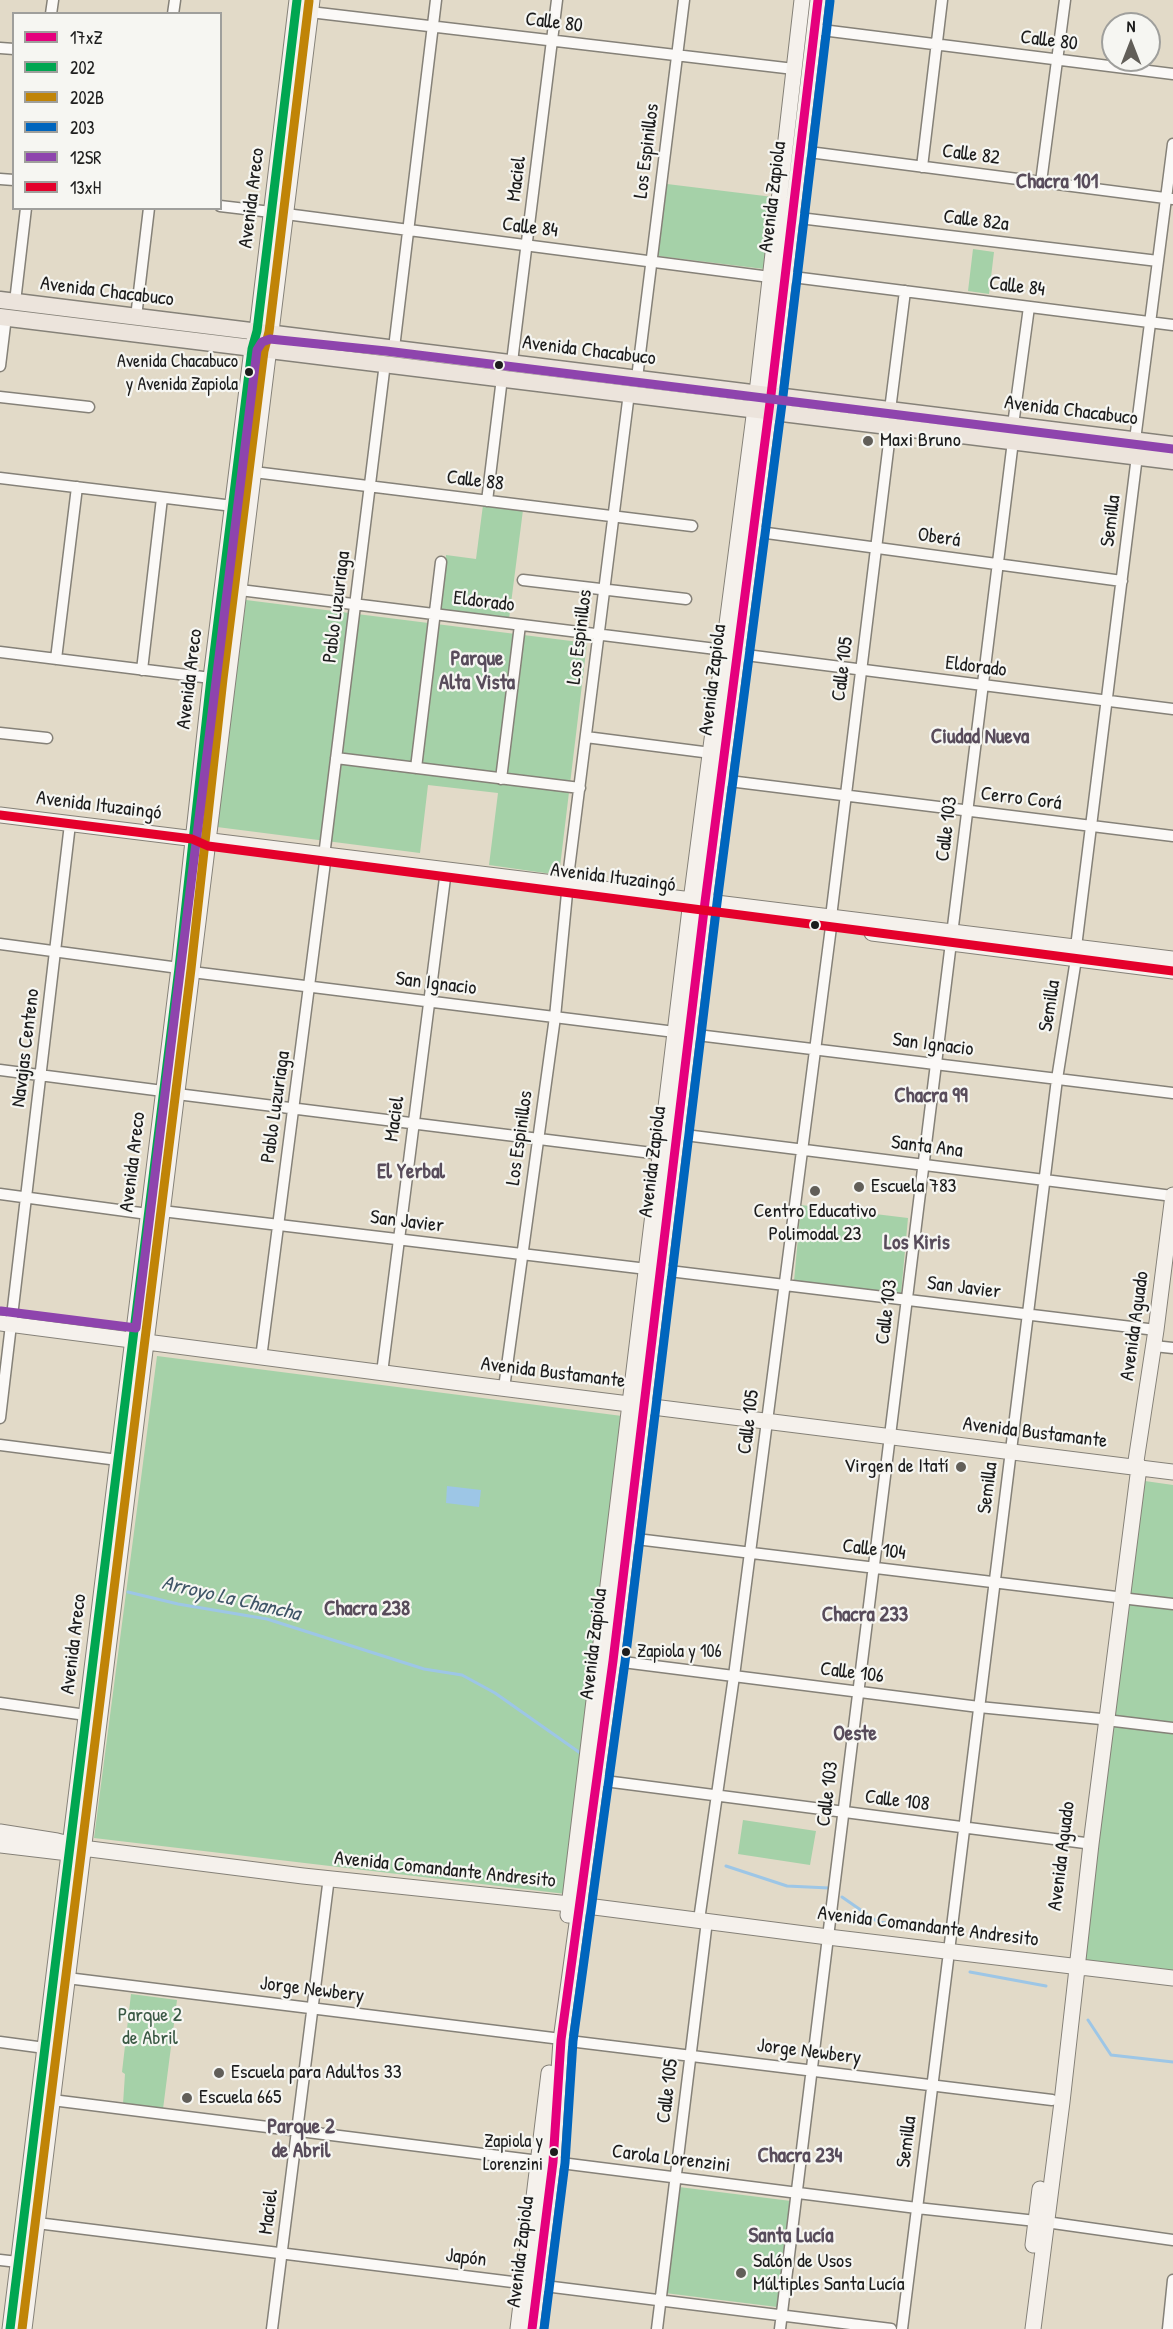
<!DOCTYPE html>
<meta charset="utf-8">
<style>
body{margin:0}
#map{position:relative;width:1173px;height:2329px;overflow:hidden;background:#e2dac8;font-family:"Patrick Hand",sans-serif}
canvas{display:block}
.legend{position:absolute;left:12px;top:12px;width:210px;height:198px;box-sizing:border-box;background:#f6f6f2;border:2px solid #9f9f9c;margin:0;padding:8px 10px;list-style:none;font-size:18px;color:#1c1c1c}
.legend li{display:flex;align-items:center;gap:12px;height:30px}
.legend b{width:30px;border:2px solid #9f9f9c}
.north{position:absolute;left:1101px;top:12px;width:60px;height:60px;box-sizing:border-box;background:#f6f6f2;border:2px solid #9f9f9c;border-radius:50%;rotate:0deg;font-size:16px;font-weight:700;line-height:24px;text-align:center;color:#1c1c1c}
.north::after{content:'';display:block;margin:auto;width:21px;height:27px;background:#615e58;clip-path:polygon(50% 0,100% 100%,50% 72%,0 100%)}
</style>
<div id="map">
<canvas width="1173" height="2329"></canvas>
<ul class="legend">
<li><b style="height:8px;background:#e5007d"></b>17xZ</li>
<li><b style="height:8px;background:#00a651"></b>202</li>
<li><b style="height:8px;background:#c08407"></b>202B</li>
<li><b style="height:8px;background:#0065bd"></b>203</li>
<li><b style="height:8px;background:#8e44ad"></b>12SR</li>
<li><b style="height:8px;background:#e4002b"></b>13xH</li>
</ul>
<div class="north">N</div>
</div>
<script>
const ctx = document.querySelector('canvas').getContext('2d');
ctx.lineJoin = 'round';
function paint(path, color) { ctx.fillStyle = color; ctx.fill(path, 'evenodd'); }
const poly = rows => new Path2D(rows.map(r => 'M' + r).join(''));
function strokePath(path, color, width, dash) { ctx.strokeStyle = color; ctx.lineWidth = width; ctx.lineCap = dash ? 'butt' : 'round'; ctx.setLineDash(dash || []); ctx.stroke(path); }
function write(font, color, halo, rows, align = 'center') {
  ctx.font = font + ' "Patrick Hand",sans-serif'; ctx.lineWidth = 4.5; ctx.setLineDash([]); ctx.textBaseline = 'middle'; ctx.strokeStyle = halo; ctx.fillStyle = color; for (const [text, x, y, turn = 0] of rows) {
    ctx.save(); ctx.translate(x, y); ctx.rotate((+turn || 0) * Math.PI / 180); ctx.textAlign = isNaN(turn) ? turn : align; if (halo) ctx.strokeText(text, 0, 0); ctx.fillText(text, 0, 0); ctx.restore();
  }
}
const green = poly([
 [667,184,773,197,764,269,658,256],
 [973,249,994,252,989,294,968,291],
 [483,505,523,510,509,619,440,611,446,555,476,559],
 [246,600,587,643,559,875,489,865,498,793,428,785,420,853,217,827],
 [801,1205,908,1218,901,1294,794,1281],
 [157,1356,622,1416,566,1894,94,1838],
 [1138,1480,1173,1485,1173,1974,1078,1962],
 [743,1820,816,1831,810,1865,738,1854],
 [131,1994,177,2000,163,2109,123,2104,125,2074,122,2072],
 [679,2187,791,2201,777,2307,665,2293]
]);
const water = poly([
 [447,1486,481,1490,479,1507,446,1503]
]);
const stream = poly([
 [128,1592,178,1604,267,1619,424,1669,462,1675,495,1693,583,1755],
 [726,1866,787,1886,829,1888],
 [842,1897,878,1922,918,1927],
 [970,1972,1046,1986],
 [1088,2020,1111,2055,1173,2062]
]);
const street = poly([
 [310,12,794,69],
 [51,14,53,0],
 [173,14,175,0],
 [814,29,1173,74],
 [0,48,14,49],
 [801,151,1173,199],
 [922,167,942,0],
 [0,179,14,180],
 [1041,182,1065,0],
 [220,206,271,212],
 [286,214,770,277],
 [791,217,1158,261],
 [785,276,1173,325],
 [15,302,26,208],
 [136,317,149,208],
 [394,348,436,0],
 [512,362,557,0],
 [0,366,6,317],
 [637,378,684,0],
 [0,397,89,407],
 [890,410,905,291],
 [1013,425,1029,307],
 [1135,440,1173,144],
 [254,472,692,526],
 [0,478,233,506],
 [487,501,502,378],
 [752,531,1122,581],
 [523,580,686,599],
 [240,590,724,650],
 [0,652,211,678],
 [738,654,1173,709],
 [56,659,77,487],
 [142,670,162,498],
 [0,733,47,738],
 [586,737,711,753],
 [336,758,580,788],
 [416,768,441,562],
 [501,779,520,625],
 [721,780,1173,836],
 [324,856,385,363],
 [567,885,629,393],
 [831,917,891,426],
 [0,944,179,968],
 [1076,947,1137,456],
 [192,972,675,1032],
 [689,1034,1173,1093],
 [0,1070,163,1091],
 [177,1094,660,1154],
 [677,1134,1173,1196],
 [0,1194,148,1214],
 [162,1211,647,1269],
 [661,1270,1156,1330],
 [1154,1346,1173,1348],
 [261,1358,325,862],
 [382,1373,446,870],
 [504,1388,555,1017,567,893],
 [0,1418,70,824],
 [0,1445,118,1460],
 [628,1538,1116,1597],
 [1121,1598,1173,1604],
 [607,1660,979,1707,1101,1719],
 [0,1703,86,1715],
 [1106,1720,1173,1728],
 [597,1780,1085,1843],
 [699,1920,734,1676,831,927],
 [828,1937,1013,441],
 [949,1951,1057,1079,1076,959],
 [67,1978,553,2038],
 [561,2040,1052,2100],
 [0,2042,45,2048],
 [52,2100,539,2161],
 [553,2162,917,2208,1036,2221],
 [1046,2222,1173,2240],
 [37,2223,891,2329],
 [0,2260,18,2262],
 [272,2329,328,1885],
 [657,2329,706,1929],
 [780,2329,827,1945],
 [902,2329,948,1960],
 [1168,2329,1173,2280]
]);
const secondary = poly([
 [0,815,1173,959],
 [872,933,1173,971],
 [0,1323,461,1383,1173,1472],
 [0,1832,57,1841,90,1849,303,1876,579,1905,828,1937,1173,1978],
 [0,1845,77,1854],
 [568,1915,690,909,757,393,802,0],
 [1033,2245,1040,2189],
 [10,2329,179,968,211,678,252,349,257,331,297,0],
 [24,2329,312,0],
 [518,2329,549,2073],
 [532,2329,553,2162,561,2040,613,1661,705,902,771,395,818,0],
 [1033,2329,1062,2102,1091,1844,1139,1467,1136,1461,1156,1330,1173,1195]
]);
const primary = poly([
 [0,300,1173,445],
 [0,317,1173,461]
]);
const bus1 = poly([
 [532,2329,553,2162,561,2040,613,1661,705,902,771,395,818,0]
]);
const bus2 = poly([
 [10,2329,179,968,211,678,252,349,257,331,297,0]
]);
const bus3 = poly([
 [22,2329,191,969,223,679,264,351,269,332,309,1]
]);
const bus4 = poly([
 [544,2329,565,2163,573,2041,625,1662,717,903,783,396,830,1]
]);
const bus5 = poly([
 [1,1311,136,1328,257,350,262,342,270,339,386,351,1173,449]
]);
const bus6 = poly([
 [0,815,192,839,208,846,1173,971]
]);
const markers = [
 [499,365,5,"#1c1c1c"],
 [249,372,5,"#1c1c1c"],
 [868,441,6,"#615e58"],
 [815,925,5,"#1c1c1c"],
 [859,1187,6,"#615e58"],
 [815,1191,6,"#615e58"],
 [961,1467,6,"#615e58"],
 [626,1652,5,"#1c1c1c"],
 [219,2073,6,"#615e58"],
 [187,2098,6,"#615e58"],
 [554,2152,5,"#1c1c1c"],
 [741,2273,6,"#615e58"]
];
const busNames = [
 ["Avenida Chacabuco",238,362],
 ["y Avenida Zapiola",238,385],
 ["Zapiola y 106",637,1652,"left"],
 ["Zapiola y",543,2142],
 ["Lorenzini",543,2165]
];
const streetNames = [
 ["Calle 80",554,23,7],
 ["Calle 80",1049,41,7],
 ["Los Espinillos",647,151,-83],
 ["Calle 82",971,155,7],
 ["Maciel",517,179,-83],
 ["Avenida Zapiola",773,197,-83],
 ["Avenida Areco",252,198,-83],
 ["Calle 82a",976,221,7],
 ["Calle 84",530,228,7],
 ["Calle 84",1017,287,7],
 ["Avenida Chacabuco",107,292,7],
 ["Avenida Chacabuco",589,351,7],
 ["Avenida Chacabuco",1071,411,7],
 ["Calle 88",475,481,7],
 ["Semilla",1111,521,-83],
 ["Oberá",939,538,8],
 ["Eldorado",484,602,7],
 ["Pablo Luzuriaga",337,607,-83],
 ["Los Espinillos",580,637,-83],
 ["Eldorado",976,667,7],
 ["Calle 105",843,669,-83],
 ["Avenida Areco",190,679,-83],
 ["Avenida Zapiola",713,680,-83],
 ["Cerro Corá",1021,799,7],
 ["Avenida Ituzaingó",99,806,7],
 ["Calle 103",947,829,-83],
 ["Avenida Ituzaingó",613,878,7],
 ["San Ignacio",436,984,7],
 ["Semilla",1050,1006,-81],
 ["San Ignacio",933,1045,7],
 ["Navajas Centeno",26,1048,-83],
 ["Pablo Luzuriaga",276,1107,-82],
 ["Maciel",395,1119,-82],
 ["Los Espinillos",520,1138,-82],
 ["Santa Ana",927,1147,7],
 ["Avenida Areco",133,1162,-83],
 ["Avenida Zapiola",653,1162,-83],
 ["San Javier",407,1222,7],
 ["San Javier",964,1288,7],
 ["Calle 103",887,1312,-83],
 ["Avenida Aguado",1135,1326,-82],
 ["Avenida Bustamante",553,1373,7],
 ["Calle 105",749,1422,-83],
 ["Avenida Bustamante",1035,1433,7],
 ["Semilla",988,1488,-83],
 ["Calle 104",874,1550,7],
 ["Avenida Areco",74,1644,-83],
 ["Avenida Zapiola",594,1644,-83],
 ["Calle 106",852,1673,7],
 ["Calle 103",828,1794,-83],
 ["Calle 108",897,1801,7],
 ["Avenida Aguado",1062,1856,-83],
 ["Avenida Comandante Andresito",445,1870,6],
 ["Avenida Comandante Andresito",928,1927,7],
 ["Jorge Newbery",312,1990,7],
 ["Jorge Newbery",809,2052,7],
 ["Calle 105",668,2091,-83],
 ["Semilla",907,2142,-83],
 ["Carola Lorenzini",671,2159,7],
 ["Maciel",269,2212,-83],
 ["Avenida Zapiola",521,2252,-83],
 ["Japón",466,2258,7]
];
const poiNames = [
 ["Maxi Bruno",880,441],
 ["Escuela 783",871,1187],
 ["Centro Educativo",815,1212,"center"],
 ["Polimodal 23",815,1235,"center"],
 ["Virgen de Itatí",949,1467,"right"],
 ["Escuela para Adultos 33",231,2073],
 ["Escuela 665",199,2098],
 ["Salón de Usos",753,2262],
 ["Múltiples Santa Lucía",753,2285]
];
const parkNames = [
 ["Parque 2",150,2016],
 ["de Abril",150,2039]
];
const neighbourhoodNames = [
 ["Chacra 101",1057,182],
 ["Parque",477,659],
 ["Alta Vista",477,683],
 ["Ciudad Nueva",980,737],
 ["Chacra 99",931,1096],
 ["El Yerbal",411,1172],
 ["Los Kiris",917,1243],
 ["Chacra 238",367,1609],
 ["Chacra 233",865,1615],
 ["Oeste",855,1734],
 ["Parque 2",301,2127],
 ["de Abril",301,2151],
 ["Chacra 234",800,2156],
 ["Santa Lucía",791,2236]
];
const waterNames = [
 ["Arroyo La Chancha",231,1599,13]
];
paint(green, '#a5d1a8');
paint(water, '#9dc6e6');
strokePath(stream, '#9dc6e6', 3);
strokePath(street, '#858178', 13);
strokePath(secondary, '#858178', 17);
strokePath(primary, '#858178', 19);
strokePath(street, '#fbf9f7', 10);
strokePath(secondary, '#f5f1ec', 15);
strokePath(primary, '#ece4dc', 16);
strokePath(bus1, '#e5007d', 9);
strokePath(bus2, '#00a651', 9);
strokePath(bus3, '#c08407', 9);
strokePath(bus4, '#0065bd', 9);
strokePath(bus5, '#8e44ad', 9);
strokePath(bus6, '#e4002b', 9);
for (const [x, y, r, color] of markers) { const dot = new Path2D(); dot.arc(x, y, r, 0, 2 * Math.PI); ctx.fillStyle = color; ctx.fill(dot); strokePath(dot, '#f6f6f2', 2); }
write('18px', '#1c1c1c', '#f6f6f2', busNames, 'right');
write('20px', '#1c1c1c', '#f6f6f2', streetNames);
write('20px', '#1c1c1c', '#f6f6f2', poiNames, 'left');
write('20px', '#3a5944', '#f6f6f2', parkNames);
write('bold 21px', '#584c5b', '#f6f6f2', neighbourhoodNames);
write('italic 21px', '#3f5567', '#f6f6f2', waterNames);
</script>
